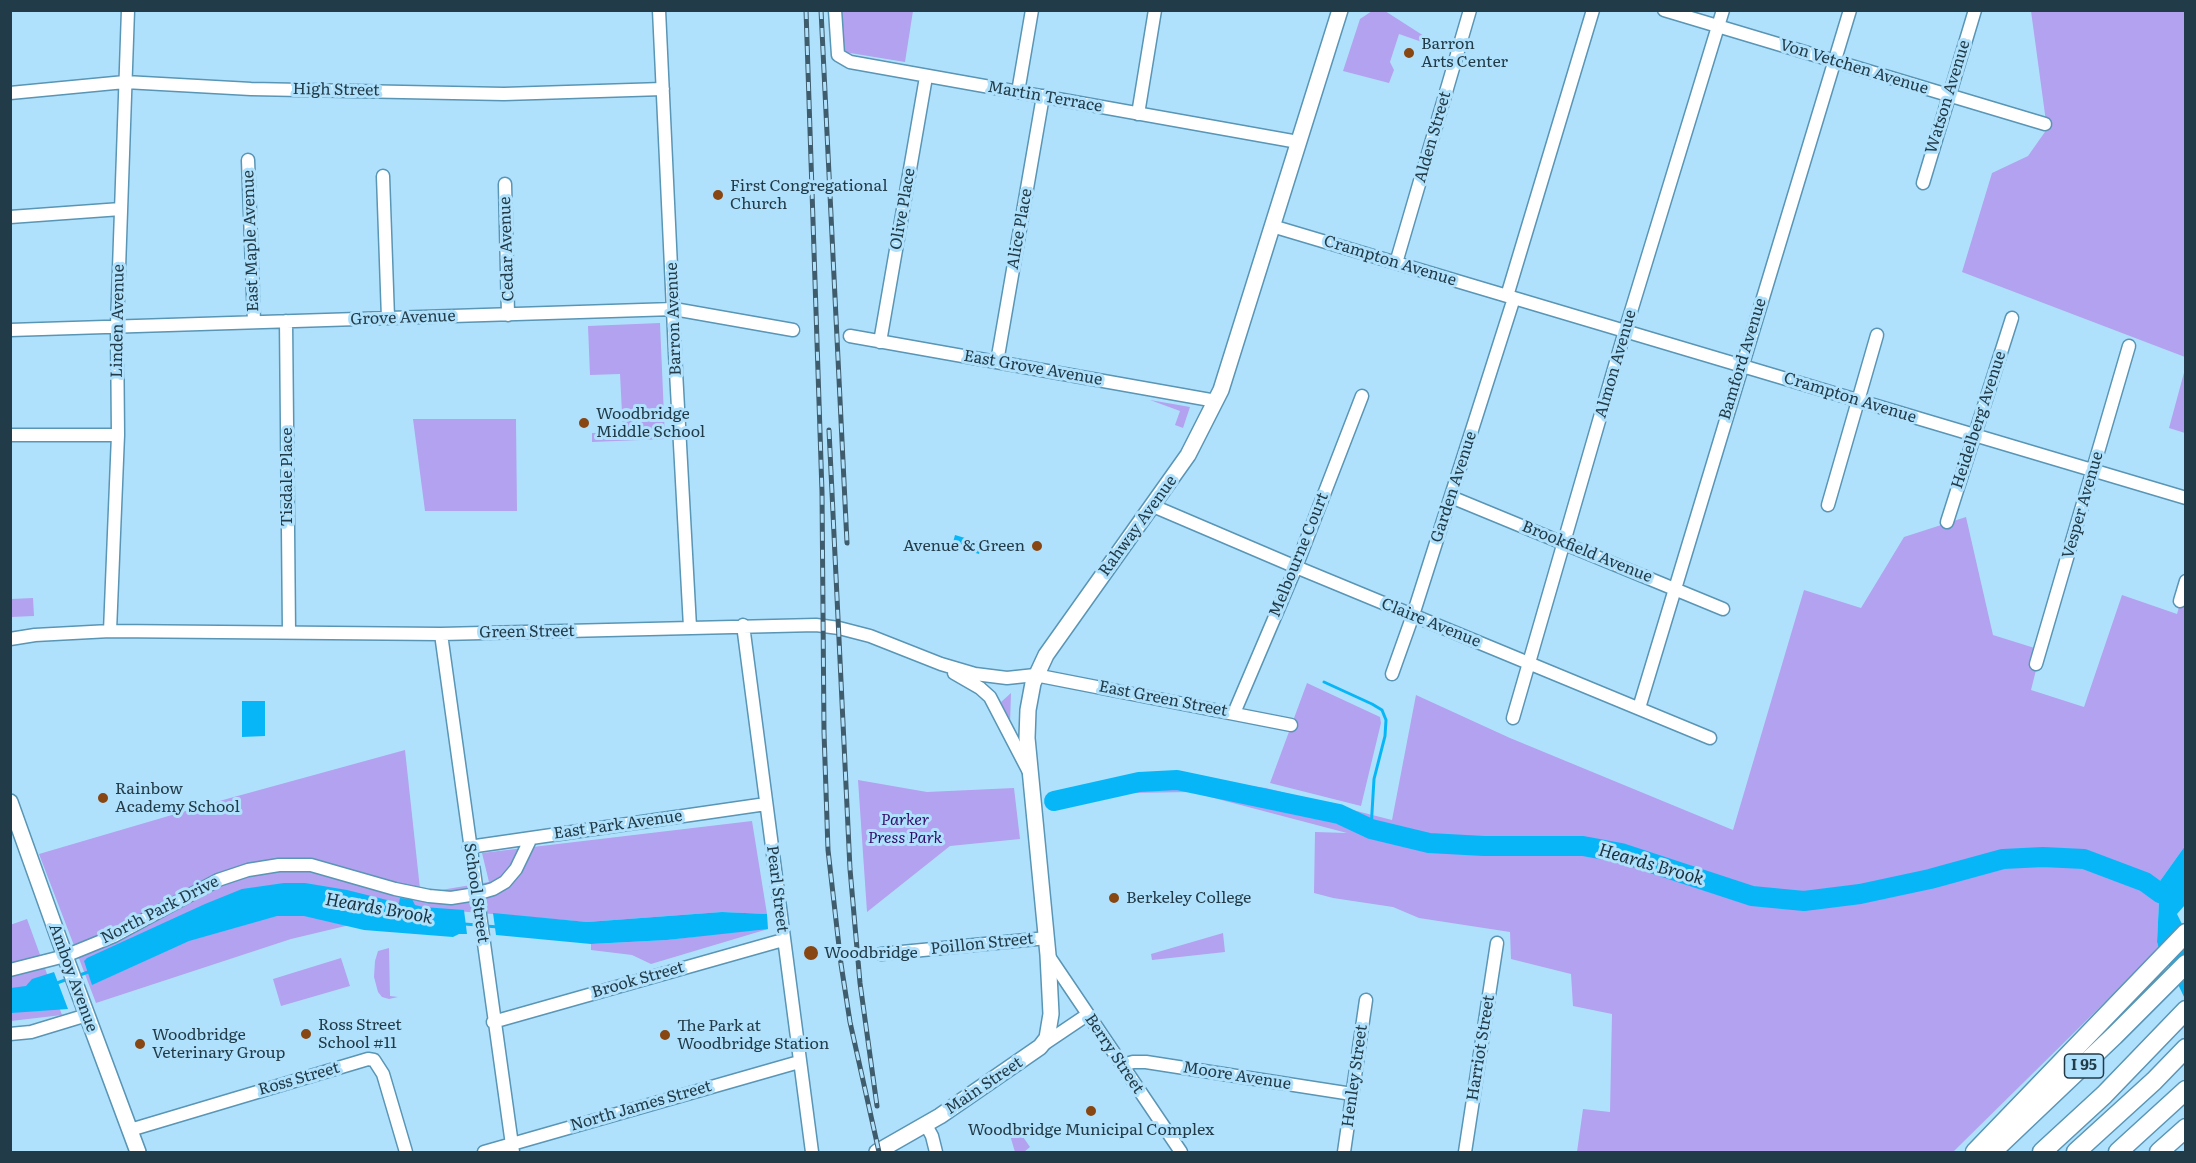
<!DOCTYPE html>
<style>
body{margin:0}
#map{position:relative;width:2196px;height:1163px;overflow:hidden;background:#b0e1fc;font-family:Literata,serif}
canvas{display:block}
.frame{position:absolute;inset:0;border:12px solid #223b48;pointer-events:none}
</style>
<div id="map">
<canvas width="2196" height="1163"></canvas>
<div class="frame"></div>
</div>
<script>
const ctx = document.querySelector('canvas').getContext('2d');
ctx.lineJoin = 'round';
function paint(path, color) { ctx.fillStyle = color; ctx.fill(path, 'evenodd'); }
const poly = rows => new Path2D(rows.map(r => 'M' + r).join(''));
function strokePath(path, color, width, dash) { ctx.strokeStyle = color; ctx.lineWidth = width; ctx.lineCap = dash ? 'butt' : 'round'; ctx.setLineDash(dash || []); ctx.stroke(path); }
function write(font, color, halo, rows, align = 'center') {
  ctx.font = font + ' Literata,serif'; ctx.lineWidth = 6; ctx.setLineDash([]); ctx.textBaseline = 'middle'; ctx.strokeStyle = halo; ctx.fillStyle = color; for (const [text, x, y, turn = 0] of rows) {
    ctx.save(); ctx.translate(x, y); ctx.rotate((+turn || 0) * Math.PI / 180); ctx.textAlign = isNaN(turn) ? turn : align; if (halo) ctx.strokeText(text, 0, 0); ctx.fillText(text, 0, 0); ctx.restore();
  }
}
const green = poly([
 [840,11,913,11,905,62,844,52,841,50],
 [1372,11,1385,11,1424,36,1422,42,1399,34,1390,62,1394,70,1389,83,1343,71,1360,19],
 [2031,11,2185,11,2185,357,1962,272,1992,173,2028,156,2047,129],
 [660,323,665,439,592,442,592,433,623,432,620,374,590,375,588,326],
 [2185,369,2185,433,2169,428],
 [1150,400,1190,407,1183,428,1175,425,1180,411],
 [413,419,516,419,517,511,425,511],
 [1966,517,1993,635,2041,650,2031,690,2084,707,2122,595,2177,614,2185,586,2185,846,2160,881,2157,942,2159,949,1953,1152,1577,1152,1583,1109,1610,1112,1612,1014,1573,1006,1571,974,1511,959,1510,932,1419,918,1393,907,1333,898,1314,893,1315,832,1347,833,1191,792,1130,793,1055,809,1054,792,1157,773,1266,788,1392,820,1416,695,1510,738,1733,830,1804,590,1861,608,1904,537],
 [33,598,34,616,11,617,11,599],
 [1307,683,1380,717,1381,723,1361,806,1270,783],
 [1011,693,1010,724,1001,702],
 [405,750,420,889,441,890,489,882,482,853,752,821,767,914,722,912,587,922,421,908,291,939,96,1003,39,854,223,800],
 [858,780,927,792,1014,788,1020,839,950,846,867,912],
 [27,919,62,1015,11,1021,10,925],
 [754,929,768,929,651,964,632,955,591,950,591,944,667,940],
 [1223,933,1225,952,1152,960,1151,954],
 [389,948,390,996,398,997,389,999,382,997,378,992,374,977,375,961,378,951],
 [341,958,350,986,281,1006,273,979],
 [1017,1128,1030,1147,1024,1152,1015,1152,1009,1132,1012,1129]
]);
const water = poly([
 [955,535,982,543,979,554,952,546],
 [242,701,265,701,265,736,242,737],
 [2185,846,2185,905,2177,914,2185,930,2185,999,2163,953,2159,949,2157,942,2160,881],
 [284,883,305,883,347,890,399,903,400,898,412,899,415,905,423,907,464,910,467,934,459,934,453,937,364,930,304,916,277,916,189,941,92,985,84,961,87,958,205,904,242,889],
 [722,912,767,914,768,929,667,940,591,944,496,935,493,913,587,922],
 [54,972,68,1009,11,1013,11,988,26,986,32,979]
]);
const stream = poly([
 [1324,682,1372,704,1382,710,1386,720,1385,736,1374,779,1371,829],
 [464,924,478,925],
 [485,926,499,927],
 [77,976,91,971],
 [54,984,68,979]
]);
const river = poly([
 [1054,801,1139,782,1177,780,1339,814,1371,829,1429,843,1484,846,1583,846,1621,853,1752,896,1804,901,1860,894,1930,879,2003,859,2043,857,2084,859,2145,882,2160,893,2171,896]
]);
const minor = poly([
 [659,10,675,353,690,627],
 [835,10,838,55,850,62,1298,142],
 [1664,10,2045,124],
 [1018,92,1032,10],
 [10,93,125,82,251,89,504,94,663,89],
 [1138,114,1155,10],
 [248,160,254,322],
 [383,176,388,318],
 [1923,183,1975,10],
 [505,184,508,315],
 [10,217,121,209],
 [1272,226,2186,498],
 [1396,263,1470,10],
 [1507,296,1593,10],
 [286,321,289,632],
 [10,330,674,309,793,330],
 [850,336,1216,401],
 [880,342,926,77],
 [997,362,1043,96],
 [10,435,118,435],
 [1451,497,1723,609],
 [1828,505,1877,335],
 [1153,506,1296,567,1710,738],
 [1947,522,2012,318],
 [2180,601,2186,581],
 [743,625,812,1152],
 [110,631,118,435,117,326,128,10],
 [441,634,513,1152],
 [10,639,35,635,110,631,441,634,816,625,839,628,870,636,941,664,975,674,1007,678,1035,675,1291,725],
 [2036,664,2129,346],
 [954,673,980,688,990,697,1028,770],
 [1392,674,1413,615,1514,298],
 [1639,708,1850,10],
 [1234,713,1294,572,1362,396],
 [1513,718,1625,331,1723,10],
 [469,847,766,804],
 [881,954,1047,938],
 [1048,955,1181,1152],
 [10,970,65,956,114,936,218,880,248,870,279,865,311,865,395,889,429,896,451,898,476,894,493,889,505,882,516,869,531,838],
 [493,1022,783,940],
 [10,1034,31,1032,87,1015],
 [1041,1046,1087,1015],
 [1123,1065,1133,1062,1146,1062,1352,1094],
 [926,1125,932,1136,936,1152],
 [130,1130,368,1059,374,1060,383,1074,406,1152],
 [484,1152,799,1062],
 [1344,1152,1366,1000],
 [1465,1152,1497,943]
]);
const major = poly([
 [10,802,65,956,138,1152],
 [877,1152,940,1116,1040,1047,1047,1038,1051,1014,1048,955,1027,738,1028,710,1033,683,1046,655,1188,455,1221,390,1340,10]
]);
const highway = poly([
 [1975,1152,2186,933],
 [1992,1152,2114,1036,2186,964],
 [2042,1152,2104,1095,2186,1010],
 [2076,1152,2154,1081,2186,1048],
 [2118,1152,2186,1090],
 [2159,1152,2186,1128]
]);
const rail = poly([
 [806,10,822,492,824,732,828,850,841,964,850,1022,879,1152],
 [821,10,847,543],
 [829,430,850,869,860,983,877,1106]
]);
const markers = [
 [1409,53,6,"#874612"],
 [718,195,6,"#874612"],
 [584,423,6,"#874612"],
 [1037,546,6,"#874612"],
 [103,798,6,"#874612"],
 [1114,898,6,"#874612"],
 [811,953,8,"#874612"],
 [306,1034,6,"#874612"],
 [665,1035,6,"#874612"],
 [140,1044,6,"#874612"],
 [1091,1111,6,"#874612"]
];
const shields = [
 [2084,1066,39]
];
const shieldNames = [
 ["I 95",2084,1066]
];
const poiNames = [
 ["Barron",1421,44],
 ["Arts Center",1421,62],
 ["First Congregational",730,186],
 ["Church",730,204],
 ["Woodbridge",596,414],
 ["Middle School",596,432],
 ["Avenue & Green",1025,546,"right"],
 ["Rainbow",115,789],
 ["Academy School",115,807],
 ["Berkeley College",1126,898],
 ["Woodbridge",824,953],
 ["Ross Street",318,1025],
 ["School #11",318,1043],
 ["The Park at",677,1026],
 ["Woodbridge Station",677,1044],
 ["Woodbridge",152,1035],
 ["Veterinary Group",152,1053],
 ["Woodbridge Municipal Complex",1091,1130,"center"]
];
const streetNames = [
 ["Von Vetchen Avenue",1854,67,17],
 ["High Street",336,90,1],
 ["Martin Terrace",1045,97,10],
 ["Watson Avenue",1948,97,-73],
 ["Alden Street",1433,137,-74],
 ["Olive Place",903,209,-80],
 ["Alice Place",1020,229,-80],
 ["East Maple Avenue",251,241,-92],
 ["Cedar Avenue",507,249,-92],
 ["Crampton Avenue",1390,261,17],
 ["Grove Avenue",403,318,-2],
 ["Barron Avenue",674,319,-92],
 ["Linden Avenue",118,321,-89],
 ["Bamford Avenue",1743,359,-73],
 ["Almon Avenue",1616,364,-74],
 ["East Grove Avenue",1033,368,10],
 ["Crampton Avenue",1850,398,17],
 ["Heidelberg Avenue",1979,420,-72],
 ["Tisdale Place",287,477,-90],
 ["Garden Avenue",1454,487,-72],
 ["Vesper Avenue",2083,505,-74],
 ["Rahway Avenue",1138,526,-54],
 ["Brookfield Avenue",1587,552,22],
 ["Melbourne Court",1299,555,-68],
 ["Claire Avenue",1431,623,22],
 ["Green Street",527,632,-1],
 ["East Green Street",1163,699,11],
 ["East Park Avenue",618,825,-8],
 ["Pearl Street",777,889,83],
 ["School Street",476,893,82],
 ["North Park Drive",160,910,-27],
 ["Poillon Street",982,944,-6],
 ["Amboy Avenue",73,978,70],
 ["Brook Street",638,980,-16],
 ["Harriot Street",1481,1048,-81],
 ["Berry Street",1114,1054,56],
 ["Moore Avenue",1237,1076,9],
 ["Henley Street",1355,1076,-82],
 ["Ross Street",299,1079,-16],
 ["Main Street",984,1086,-34],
 ["North James Street",641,1106,-16]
];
const parkNames = [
 ["Parker",905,820],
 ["Press Park",905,838]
];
const waterNames = [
 ["Heards Brook",1651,865,16],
 ["Heards Brook",379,909,10]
];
paint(green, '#b2a2f0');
paint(water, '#07b6f7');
strokePath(stream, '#07b6f7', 3);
strokePath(river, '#07b6f7', 20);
strokePath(minor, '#5995b5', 15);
strokePath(major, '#5995b5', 18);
strokePath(highway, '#5995b5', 21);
strokePath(minor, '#fff', 12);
strokePath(major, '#fff', 15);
strokePath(highway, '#fff', 18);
strokePath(rail, '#3f5c6c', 5);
strokePath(rail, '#b0e1fc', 3, [9]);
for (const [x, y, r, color] of markers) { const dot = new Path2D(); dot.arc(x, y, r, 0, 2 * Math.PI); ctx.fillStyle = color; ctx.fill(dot); strokePath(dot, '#b0e1fc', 2); }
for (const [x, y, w] of shields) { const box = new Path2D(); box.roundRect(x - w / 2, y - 12, w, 24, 4.5); ctx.fillStyle = '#b0e1fc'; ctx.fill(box); strokePath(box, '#223b48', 1.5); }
write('bold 15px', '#223b48', null, shieldNames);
write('16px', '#223b48', '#b0e1fc', poiNames, 'left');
write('16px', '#223b48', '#b0e1fc', streetNames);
write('italic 16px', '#320c6a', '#b0e1fc', parkNames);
write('italic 18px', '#1a313d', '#b0e1fc', waterNames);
</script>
